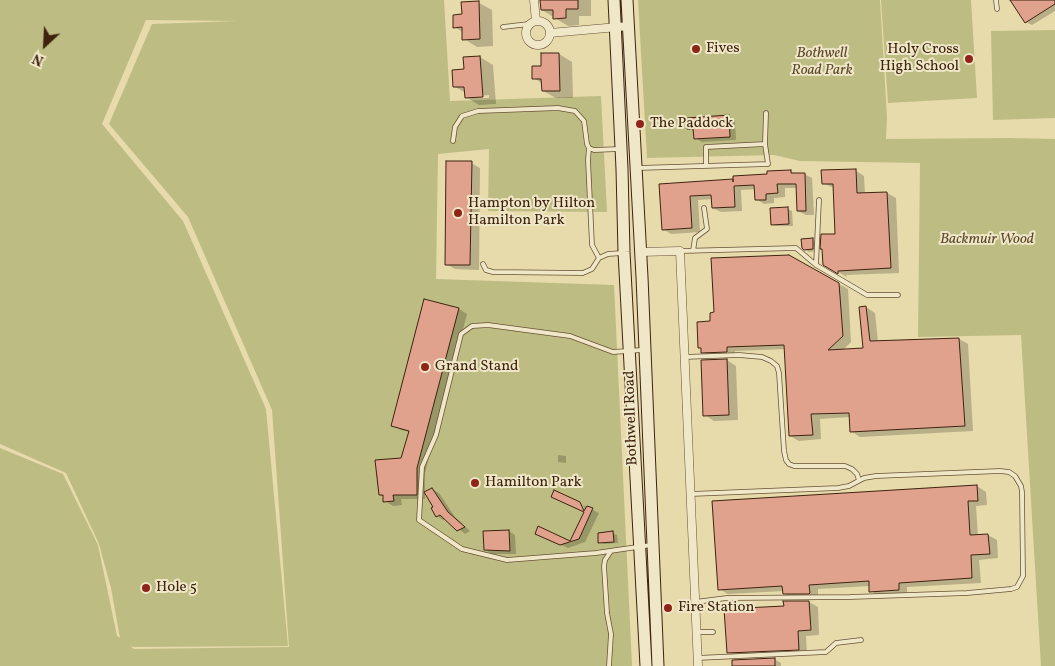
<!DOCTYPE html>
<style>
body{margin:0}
#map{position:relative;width:1055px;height:666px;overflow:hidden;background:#e7daab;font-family:Vollkorn,serif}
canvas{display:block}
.north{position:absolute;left:20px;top:20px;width:50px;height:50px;-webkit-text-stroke:4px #efe7c8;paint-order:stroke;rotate:205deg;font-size:14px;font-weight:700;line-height:20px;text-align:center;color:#3e230f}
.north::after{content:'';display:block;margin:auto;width:18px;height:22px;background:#3e230f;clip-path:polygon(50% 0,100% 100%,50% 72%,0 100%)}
</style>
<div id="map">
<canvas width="1055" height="666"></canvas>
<div class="north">N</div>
</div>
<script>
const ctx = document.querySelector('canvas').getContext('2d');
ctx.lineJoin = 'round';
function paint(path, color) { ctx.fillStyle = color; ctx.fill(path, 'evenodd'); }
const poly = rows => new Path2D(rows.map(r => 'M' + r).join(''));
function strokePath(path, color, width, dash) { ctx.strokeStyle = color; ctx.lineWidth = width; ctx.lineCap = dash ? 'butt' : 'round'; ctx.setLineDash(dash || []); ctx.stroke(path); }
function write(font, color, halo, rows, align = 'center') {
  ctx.font = font + ' Vollkorn,serif'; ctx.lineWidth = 4; ctx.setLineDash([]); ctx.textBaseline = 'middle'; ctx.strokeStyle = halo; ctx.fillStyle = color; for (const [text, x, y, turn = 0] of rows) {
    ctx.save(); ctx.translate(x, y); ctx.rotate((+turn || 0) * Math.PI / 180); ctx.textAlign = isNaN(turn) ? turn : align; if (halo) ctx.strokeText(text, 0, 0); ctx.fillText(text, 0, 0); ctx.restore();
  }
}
const green = poly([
 [0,0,444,0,450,101,601,96,607,212,488,211,489,149,438,154,436,279,614,285,632,666,0,666,0,448,63,474,98,545,117,636,120,638,111,588,99,544,66,473,0,444],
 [146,20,237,21,152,24,109,124,188,217,272,410,289,647,134,649,130,646,133,647,288,646,266,409,183,221,102,124],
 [638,0,880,0,887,117,886,139,1008,138,1055,139,1055,666,1041,666,1021,335,918,337,920,163,800,161,774,155,647,158],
 [881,0,971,0,977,98,888,103],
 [1055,30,1055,118,993,120,991,31]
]);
const shadow = poly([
 [541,0,591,0,591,16,579,16,579,25,568,26,542,10],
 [1015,0,1055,0,1055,11,1032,25,1026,22],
 [479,3,492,10,493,46,477,47,464,39,463,32,454,27,463,16],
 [559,54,572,62,573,98,556,98,543,91,543,84,534,78],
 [480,57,493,65,496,104,479,105,466,97,466,93,455,87,465,71],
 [489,95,489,98,477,98,477,96],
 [728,116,735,120,736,140,702,142,695,138,695,132,689,128],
 [471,163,480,168,479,270,455,269,446,264],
 [790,171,795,174,804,174,812,178,814,215,806,215,798,211,797,188,785,188,785,197,774,198,774,203,764,204,756,199,756,189,741,190,742,211,721,212,713,208,713,199,698,200,700,232,671,234,663,229,661,185,733,181],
 [856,171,864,176,865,194,887,193,896,198,899,273,846,275,847,277,824,264,836,235,834,188,823,183],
 [788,209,792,211,793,226,776,226,772,224],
 [803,240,813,240,817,242,817,251,809,252,805,249],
 [789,256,848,289,851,342,842,351,864,350,866,307,875,313,878,342,959,339,968,344,973,431,860,437,851,431,850,417,820,419,821,439,799,441,790,436,786,349,735,351,735,356,711,357,702,352,702,349,699,347,715,313],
 [425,300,459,309,467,314,425,473,425,499,401,499,402,505,393,506,385,501,384,497,380,494,402,459,410,432,401,430,393,425],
 [727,360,736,366,738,420,714,421,705,415],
 [558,455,566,456,566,463,558,462],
 [977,486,986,492,987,505,976,506,978,536,988,535,997,540,998,558,979,560,981,583,907,587,907,594,879,596,871,591,870,586,818,589,818,598,793,598,784,593,784,591,728,594,719,589,714,502],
 [432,489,439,493,455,517,470,531,465,534,446,518,443,520,437,516],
 [583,505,599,513,585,542,568,548,543,537,539,528,571,543,584,514,588,516],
 [509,531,515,535,516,554,492,554,485,550],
 [613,533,617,535,618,543,604,544,600,542],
 [809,602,818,607,819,635,806,636,807,654,737,657,728,652,785,607],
 [774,659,781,663,781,666,733,666]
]);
const building = poly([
 [540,0,578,0,578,9,566,9,566,18,553,19,553,10,541,10,540,0],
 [1010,0,1055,0,1055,4,1025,23,1010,0],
 [479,1,480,39,462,40,462,27,453,28,453,15,462,14,461,2,479,1],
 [541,53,559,53,560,91,542,91,541,79,532,79,532,66,541,66,541,53],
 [480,56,483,97,465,98,464,87,453,87,452,70,464,69,463,57,480,56],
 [729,115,730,137,694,139,693,129,687,129,687,118,729,115],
 [446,161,472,161,470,265,445,265,446,161],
 [856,169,857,193,887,192,891,268,838,271,838,274,823,265,822,249,820,249,821,234,835,234,833,184,822,184,821,170,856,169],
 [791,170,791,173,805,173,806,211,797,211,796,184,777,184,778,193,766,194,766,200,755,200,754,185,734,186,735,207,712,208,711,195,690,196,692,228,662,230,659,184,733,179,733,182,733,176,767,174,767,171,791,170],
 [788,207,789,224,771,225,770,208,788,207],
 [813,238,813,249,804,250,802,248,801,239,813,238],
 [789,255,839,283,843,336,828,350,863,348,859,307,866,306,870,341,959,338,965,426,850,432,849,413,811,414,813,435,789,436,784,345,727,347,727,352,701,353,701,348,698,348,697,322,710,321,710,313,714,312,711,258,789,255],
 [424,299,459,308,417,468,417,495,393,495,394,501,383,502,383,495,379,495,375,460,401,458,409,431,391,426,424,299],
 [727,359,729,415,703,416,701,360,727,359],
 [977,485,978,501,968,501,970,535,988,534,990,554,971,555,972,578,899,583,899,590,869,592,869,581,809,585,810,593,809,594,783,594,782,586,718,590,712,501,977,485],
 [432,488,448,512,465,527,457,531,440,515,436,517,431,508,433,507,424,492,432,488],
 [554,490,580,502,584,511,587,506,593,508,579,539,560,545,535,534,538,526,570,541,584,512,551,497,554,490],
 [509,530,510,551,484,550,483,531,509,530],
 [613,531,614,542,598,543,598,533,613,531],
 [783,601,809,601,811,630,798,631,799,650,727,653,724,609,784,606,783,601],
 [775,658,775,666,732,666,732,660,775,658]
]);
const service = poly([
 [996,0,997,9],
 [503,27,529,24],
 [453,141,455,127,462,116,478,111,558,108,575,111,584,121,587,144,589,148,594,150,619,149],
 [589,148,588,160,592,245,599,258],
 [706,166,706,147,765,144,766,113],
 [638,168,768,164,765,144],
 [680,251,796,248,816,265,867,295,898,295],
 [693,251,695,238,707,229,704,208],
 [483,264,486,270,493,272,583,273,592,269,599,258,608,254,622,253],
 [816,265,819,200],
 [642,350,613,352,570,336,488,325,472,326,461,334,436,435,422,467,419,520,462,549,507,560,596,553,651,545],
 [684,357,739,355,762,357,771,361,777,366,779,373,784,451,786,460,789,464,794,466,845,466,852,469,857,474,859,480],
 [691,494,838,488,849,486,864,478,876,476,1000,471,1009,472,1015,476,1021,486,1022,492,1023,576,1017,587,1011,589,967,593,850,597,727,598,695,602],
 [697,632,713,632],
 [697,658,826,652,836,643,861,640],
 [609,666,611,634,607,613,604,566,605,560,611,551]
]);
const minor = poly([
 [534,0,536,21],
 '526 33a12 12 0 1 1 24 0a12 12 0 1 1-24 0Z',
 [550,33,629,26],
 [640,252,680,251,698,666]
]);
const secondary = poly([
 [614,0,622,169,624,252,646,666],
 [627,0,642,277,658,666]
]);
const markers = [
 [696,49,5,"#8f2418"],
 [969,59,5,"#8f2418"],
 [640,124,5,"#8f2418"],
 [458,213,5,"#8f2418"],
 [425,367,5,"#8f2418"],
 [475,483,5,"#8f2418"],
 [146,588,5,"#8f2418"],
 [668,608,5,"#8f2418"]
];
const poiNames = [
 ["Fives",706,49],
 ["Holy Cross",959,50,"right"],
 ["High School",959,67,"right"],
 ["The Paddock",650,124],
 ["Hampton by Hilton",468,204],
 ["Hamilton Park",468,221],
 ["Grand Stand",435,367],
 ["Hamilton Park",485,483],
 ["Hole 5",156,588],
 ["Fire Station",678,608]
];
const parkNames = [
 ["Bothwell",822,54],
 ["Road Park",822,71],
 ["Backmuir Wood",987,240]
];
const streetNames = [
 ["Bothwell Road",632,418,-92]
];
paint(green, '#bdbd83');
paint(shadow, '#0003');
paint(building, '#e0a28d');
strokePath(building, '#3e230f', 1);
strokePath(service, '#685136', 5.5);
strokePath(minor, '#685136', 9);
strokePath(secondary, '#3e230f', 13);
strokePath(service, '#efe7c8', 4);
strokePath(minor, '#efe7c8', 8);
strokePath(secondary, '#efe7c8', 11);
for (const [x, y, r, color] of markers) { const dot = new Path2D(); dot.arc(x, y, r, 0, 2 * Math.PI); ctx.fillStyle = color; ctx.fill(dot); strokePath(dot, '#efe7c8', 2); }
write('15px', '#3e230f', '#efe7c8', poiNames, 'left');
write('italic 15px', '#5e4a2c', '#efe7c8', parkNames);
write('15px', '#3e230f', '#efe7c8', streetNames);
</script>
